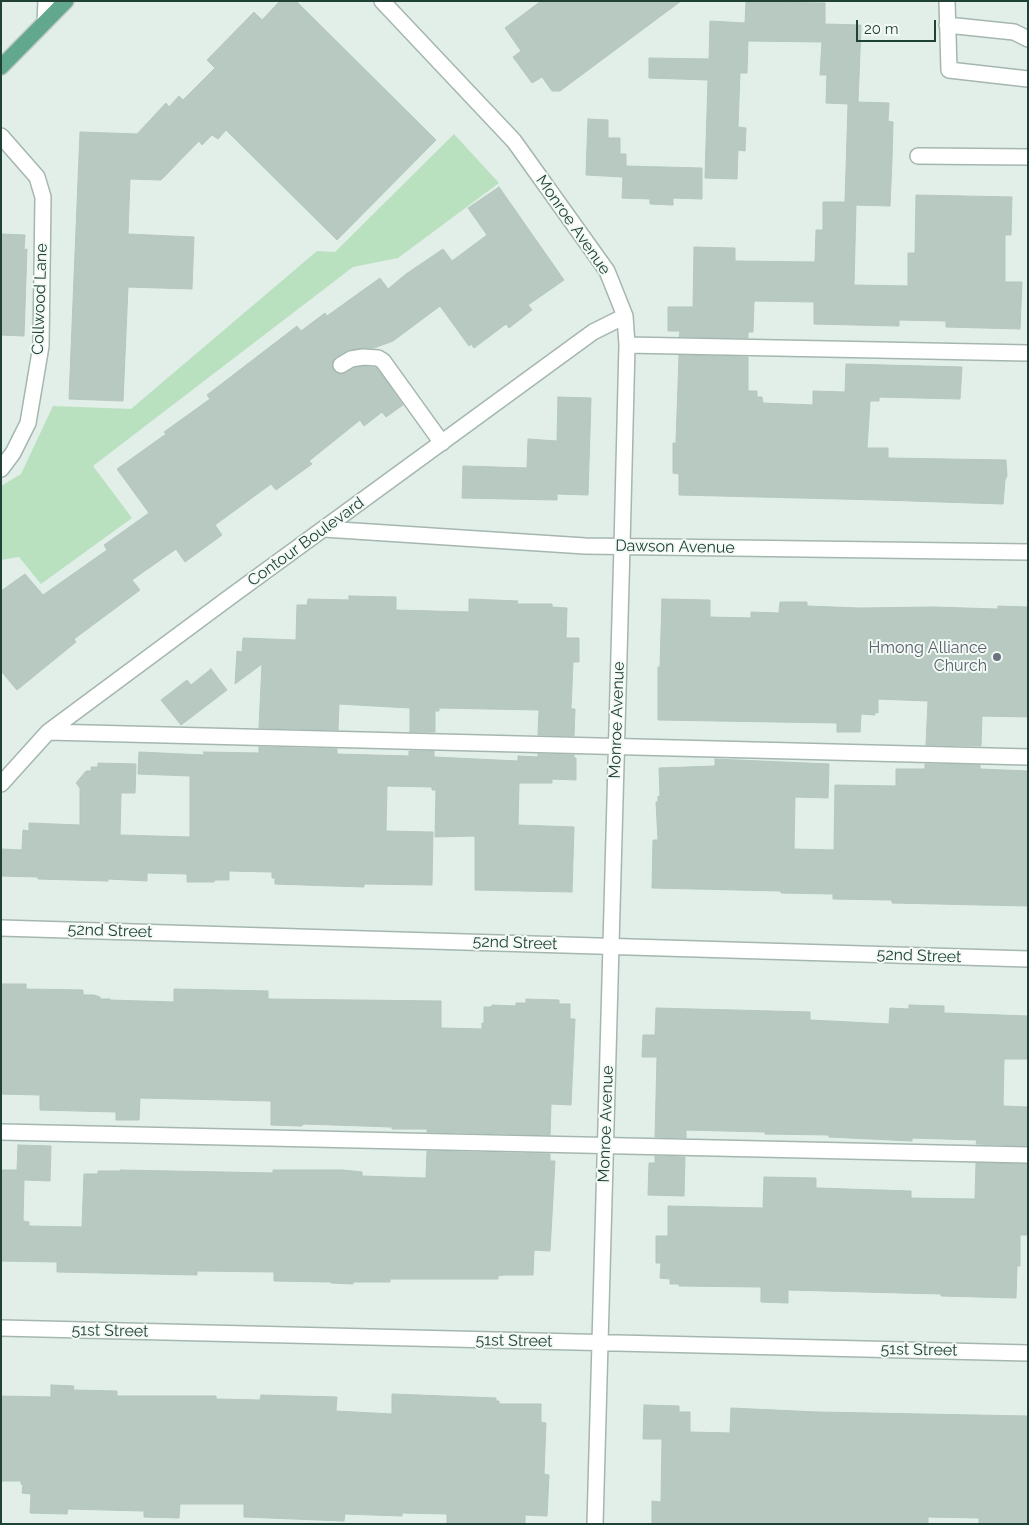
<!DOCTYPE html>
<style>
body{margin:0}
#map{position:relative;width:1029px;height:1525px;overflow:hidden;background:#e2eee8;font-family:Raleway,sans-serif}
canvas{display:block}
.frame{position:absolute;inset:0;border:2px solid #204135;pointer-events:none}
.scale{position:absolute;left:856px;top:20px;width:80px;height:22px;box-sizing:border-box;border:2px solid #204135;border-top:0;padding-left:6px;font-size:15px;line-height:18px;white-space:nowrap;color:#204135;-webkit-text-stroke:4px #f3faf6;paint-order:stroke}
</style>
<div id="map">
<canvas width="1029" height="1525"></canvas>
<div class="frame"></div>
<div class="scale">20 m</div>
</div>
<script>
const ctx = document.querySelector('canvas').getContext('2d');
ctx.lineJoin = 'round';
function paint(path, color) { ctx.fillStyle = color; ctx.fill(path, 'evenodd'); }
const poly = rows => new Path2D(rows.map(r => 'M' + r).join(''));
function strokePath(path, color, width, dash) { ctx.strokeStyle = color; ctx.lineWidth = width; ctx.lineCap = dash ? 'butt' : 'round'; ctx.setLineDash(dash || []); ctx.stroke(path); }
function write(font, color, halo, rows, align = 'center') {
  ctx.font = font + ' Raleway,sans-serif'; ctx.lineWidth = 4; ctx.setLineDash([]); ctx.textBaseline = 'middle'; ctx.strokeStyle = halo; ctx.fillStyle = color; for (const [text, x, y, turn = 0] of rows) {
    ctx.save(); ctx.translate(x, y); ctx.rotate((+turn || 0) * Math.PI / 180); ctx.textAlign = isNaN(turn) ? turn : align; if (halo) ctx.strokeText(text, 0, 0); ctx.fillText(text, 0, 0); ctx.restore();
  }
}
const green = poly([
 [454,134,499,183,398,258,353,267,93,466,132,518,41,584,19,557,1,560,1,486,21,474,53,406,131,409,317,251,335,252]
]);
const building = poly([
 [280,1,296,1,436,140,337,240,226,130,218,139,212,135,202,145,199,141,161,180,130,179,128,234,194,237,192,289,128,287,123,401,69,399,80,132,137,134,166,103,169,107,179,96,183,100,215,68,207,60,254,12,262,20,280,1],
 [541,1,681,1,560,91,552,91,542,77,532,83,513,57,521,51,505,28,541,1],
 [746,2,825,3,825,24,861,25,858,102,889,103,888,121,893,122,892,159,890,206,856,205,854,285,908,286,908,253,915,253,916,195,1012,197,1011,235,1005,235,1005,282,1022,282,1020,329,946,327,946,321,899,320,899,326,814,324,814,302,754,301,753,332,748,332,748,338,679,337,680,331,668,331,668,307,693,307,694,247,735,248,735,261,815,262,816,230,823,230,823,202,845,202,848,104,826,103,827,75,820,75,822,42,748,41,747,73,740,73,738,127,746,128,745,151,738,150,737,179,705,178,708,80,649,78,649,58,709,59,710,21,745,23,746,2],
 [588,119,608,120,608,138,620,138,620,154,626,154,626,166,702,168,702,199,673,198,673,205,650,204,650,199,622,198,623,177,586,175,588,119],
 [499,187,564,280,528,305,532,310,509,328,506,324,474,348,471,344,469,346,440,306,393,341,374,348,362,348,349,350,336,357,333,361,332,366,333,370,337,373,342,374,354,368,363,366,377,368,403,405,386,417,382,412,364,426,360,420,309,461,312,464,276,490,271,484,215,525,222,535,185,562,176,549,132,580,140,590,74,639,76,642,17,690,1,671,1,591,25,574,43,595,107,550,104,545,149,513,117,469,166,434,164,432,210,399,207,395,297,326,301,331,325,313,327,316,380,278,388,289,406,274,443,249,452,261,487,235,468,208,499,187],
 [1,234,25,235,24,250,27,249,24,336,1,335,1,234],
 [679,355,748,357,748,391,757,391,757,397,762,397,763,403,813,405,813,391,845,392,846,364,962,367,960,399,879,397,879,401,870,401,867,448,888,448,888,458,1006,460,1007,476,1005,480,1003,504,881,500,679,495,679,474,673,473,673,443,676,443,679,355],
 [558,397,591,398,588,495,557,494,557,500,462,498,463,466,527,468,528,439,557,441,558,397],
 [349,596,396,597,396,610,469,612,469,599,518,601,517,604,552,604,552,607,567,608,566,638,579,638,579,662,573,662,571,709,575,709,574,736,538,735,539,710,439,708,439,711,435,711,435,732,410,732,410,708,339,704,338,730,259,728,262,664,235,684,237,651,242,652,243,638,296,640,297,605,307,605,308,599,349,600,349,596],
 [662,599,710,600,710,617,751,618,751,612,779,613,780,602,807,602,807,606,860,608,933,607,998,609,998,606,1028,607,1028,717,982,716,981,746,926,745,928,701,878,699,878,713,875,712,875,715,861,714,860,732,837,732,837,723,658,720,658,667,660,667,662,599],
 [211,669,227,690,181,725,161,700,187,680,191,685,211,669],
 [259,747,337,749,337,754,409,756,409,751,434,751,434,757,518,761,518,756,538,757,538,754,574,755,574,758,576,758,576,780,552,779,552,783,519,783,518,825,574,827,572,892,475,890,475,836,435,837,436,790,432,790,432,787,387,786,386,831,433,832,432,885,364,884,364,887,275,884,275,878,272,878,272,872,229,871,229,880,215,880,214,882,187,882,187,874,147,873,147,881,108,879,108,881,38,879,38,877,1,876,1,849,22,850,23,830,29,831,29,823,80,825,80,788,76,783,86,771,91,771,91,767,98,767,98,763,136,764,135,793,121,793,120,835,190,837,190,776,138,774,139,752,205,755,203,752,259,753,259,747],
 [715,759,829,764,828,798,795,797,794,849,834,850,835,785,896,786,896,769,925,769,925,764,980,765,980,769,1028,771,1028,906,892,903,892,900,833,899,833,894,781,893,781,891,652,888,653,840,658,840,656,802,658,802,658,796,660,797,659,768,715,766,715,759],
 [1,984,26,984,26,989,83,990,83,995,94,995,100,997,100,999,110,999,110,1000,174,1002,174,989,268,991,268,999,441,1001,441,1028,482,1029,482,1023,484,1023,484,1007,491,1007,492,1005,516,1006,516,1003,526,1003,526,999,559,1000,559,1004,570,1004,570,1019,575,1019,571,1105,551,1104,550,1135,427,1132,427,1129,392,1129,392,1127,304,1124,301,1126,271,1125,271,1101,140,1098,139,1120,116,1120,116,1112,40,1110,40,1095,1,1094,1,984],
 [909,1005,944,1006,944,1013,1028,1016,1028,1059,1004,1059,1003,1106,1028,1107,1028,1146,976,1144,977,1140,912,1138,912,1141,829,1137,829,1135,765,1134,765,1132,686,1130,686,1138,655,1137,657,1057,642,1057,643,1035,655,1035,656,1008,810,1012,810,1020,889,1024,890,1008,909,1009,909,1005],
 [18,1145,51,1146,50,1181,24,1180,23,1221,29,1222,29,1226,82,1227,84,1174,98,1174,98,1171,120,1171,120,1170,273,1173,273,1170,343,1170,362,1172,362,1176,426,1178,427,1151,550,1154,550,1161,555,1161,550,1251,534,1250,533,1275,503,1275,498,1276,498,1279,390,1279,390,1282,353,1282,353,1284,331,1283,331,1282,274,1281,274,1272,197,1271,197,1275,57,1272,57,1262,1,1261,1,1170,17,1170,18,1145],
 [655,1156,685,1157,684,1196,648,1195,649,1163,655,1163,655,1156],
 [976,1163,1028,1164,1027,1235,1020,1235,1020,1266,1017,1266,1016,1298,941,1296,941,1294,788,1290,788,1303,761,1302,761,1287,679,1286,679,1284,670,1284,670,1279,660,1278,661,1263,656,1263,656,1236,668,1236,668,1206,763,1208,764,1177,816,1178,816,1188,911,1191,911,1198,975,1199,976,1163],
 [51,1385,74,1386,73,1390,117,1391,117,1396,216,1396,216,1399,260,1400,261,1395,337,1397,336,1411,392,1414,392,1394,496,1398,496,1401,499,1401,499,1404,541,1404,541,1422,546,1423,544,1474,549,1475,547,1516,525,1515,525,1524,447,1524,447,1514,402,1513,402,1516,345,1514,344,1521,244,1517,244,1504,180,1504,179,1518,144,1517,144,1511,68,1509,67,1514,30,1513,31,1494,22,1493,23,1485,21,1484,21,1481,1,1481,1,1396,51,1397,51,1385],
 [644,1405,679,1406,679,1412,690,1412,690,1432,730,1433,731,1408,817,1412,1028,1416,1028,1523,979,1524,979,1518,928,1517,928,1524,652,1523,652,1501,661,1502,662,1439,643,1439,644,1405]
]);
const minor = poly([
 [382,1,514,141,607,271,625,316,627,345,622,546,595,1524],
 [947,1,949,70,1028,79],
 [45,22,46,1],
 [947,25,1014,32,1028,39],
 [1,136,37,177,43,197,41,346,28,423,13,453,1,469],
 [918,156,1028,157],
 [627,345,1028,353],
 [341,365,351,359,363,357,378,358,383,361,442,443],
 [324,529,585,546,1028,552],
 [48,732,1028,757],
 [1,784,48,732,230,597,593,332,625,316],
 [1,928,1028,959],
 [1,1132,1028,1155],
 [1,1328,1028,1353]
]);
const major = poly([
 [1,67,66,1]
]);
const markers = [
 [997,657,5,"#6b7280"]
];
const streetNames = [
 ["Monroe Avenue",573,225,55],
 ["Collwood Lane",40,299,-88],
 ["Contour Boulevard",306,542,-36],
 ["Dawson Avenue",675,547,1],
 ["Monroe Avenue",617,720,-88],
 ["52nd Street",110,931,2],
 ["52nd Street",515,943,2],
 ["52nd Street",919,956,2],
 ["Monroe Avenue",606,1124,-88],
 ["51st Street",110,1331,1],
 ["51st Street",514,1341,1],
 ["51st Street",919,1350,1]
];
const worshipNames = [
 ["Hmong Alliance",987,648],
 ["Church",987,666]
];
paint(green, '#b9e1c0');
paint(building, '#b7c9c0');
strokePath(building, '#b4c8be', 1);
strokePath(minor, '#a4b7af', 18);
strokePath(major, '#c1cac6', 18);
strokePath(minor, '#fff', 15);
strokePath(major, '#62a88f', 15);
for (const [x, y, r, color] of markers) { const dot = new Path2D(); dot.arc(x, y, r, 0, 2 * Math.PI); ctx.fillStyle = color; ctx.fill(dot); strokePath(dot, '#f3faf6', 2); }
write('16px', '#204135', '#f3faf6', streetNames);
write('16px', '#5b616d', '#f3faf6', worshipNames, 'right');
</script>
